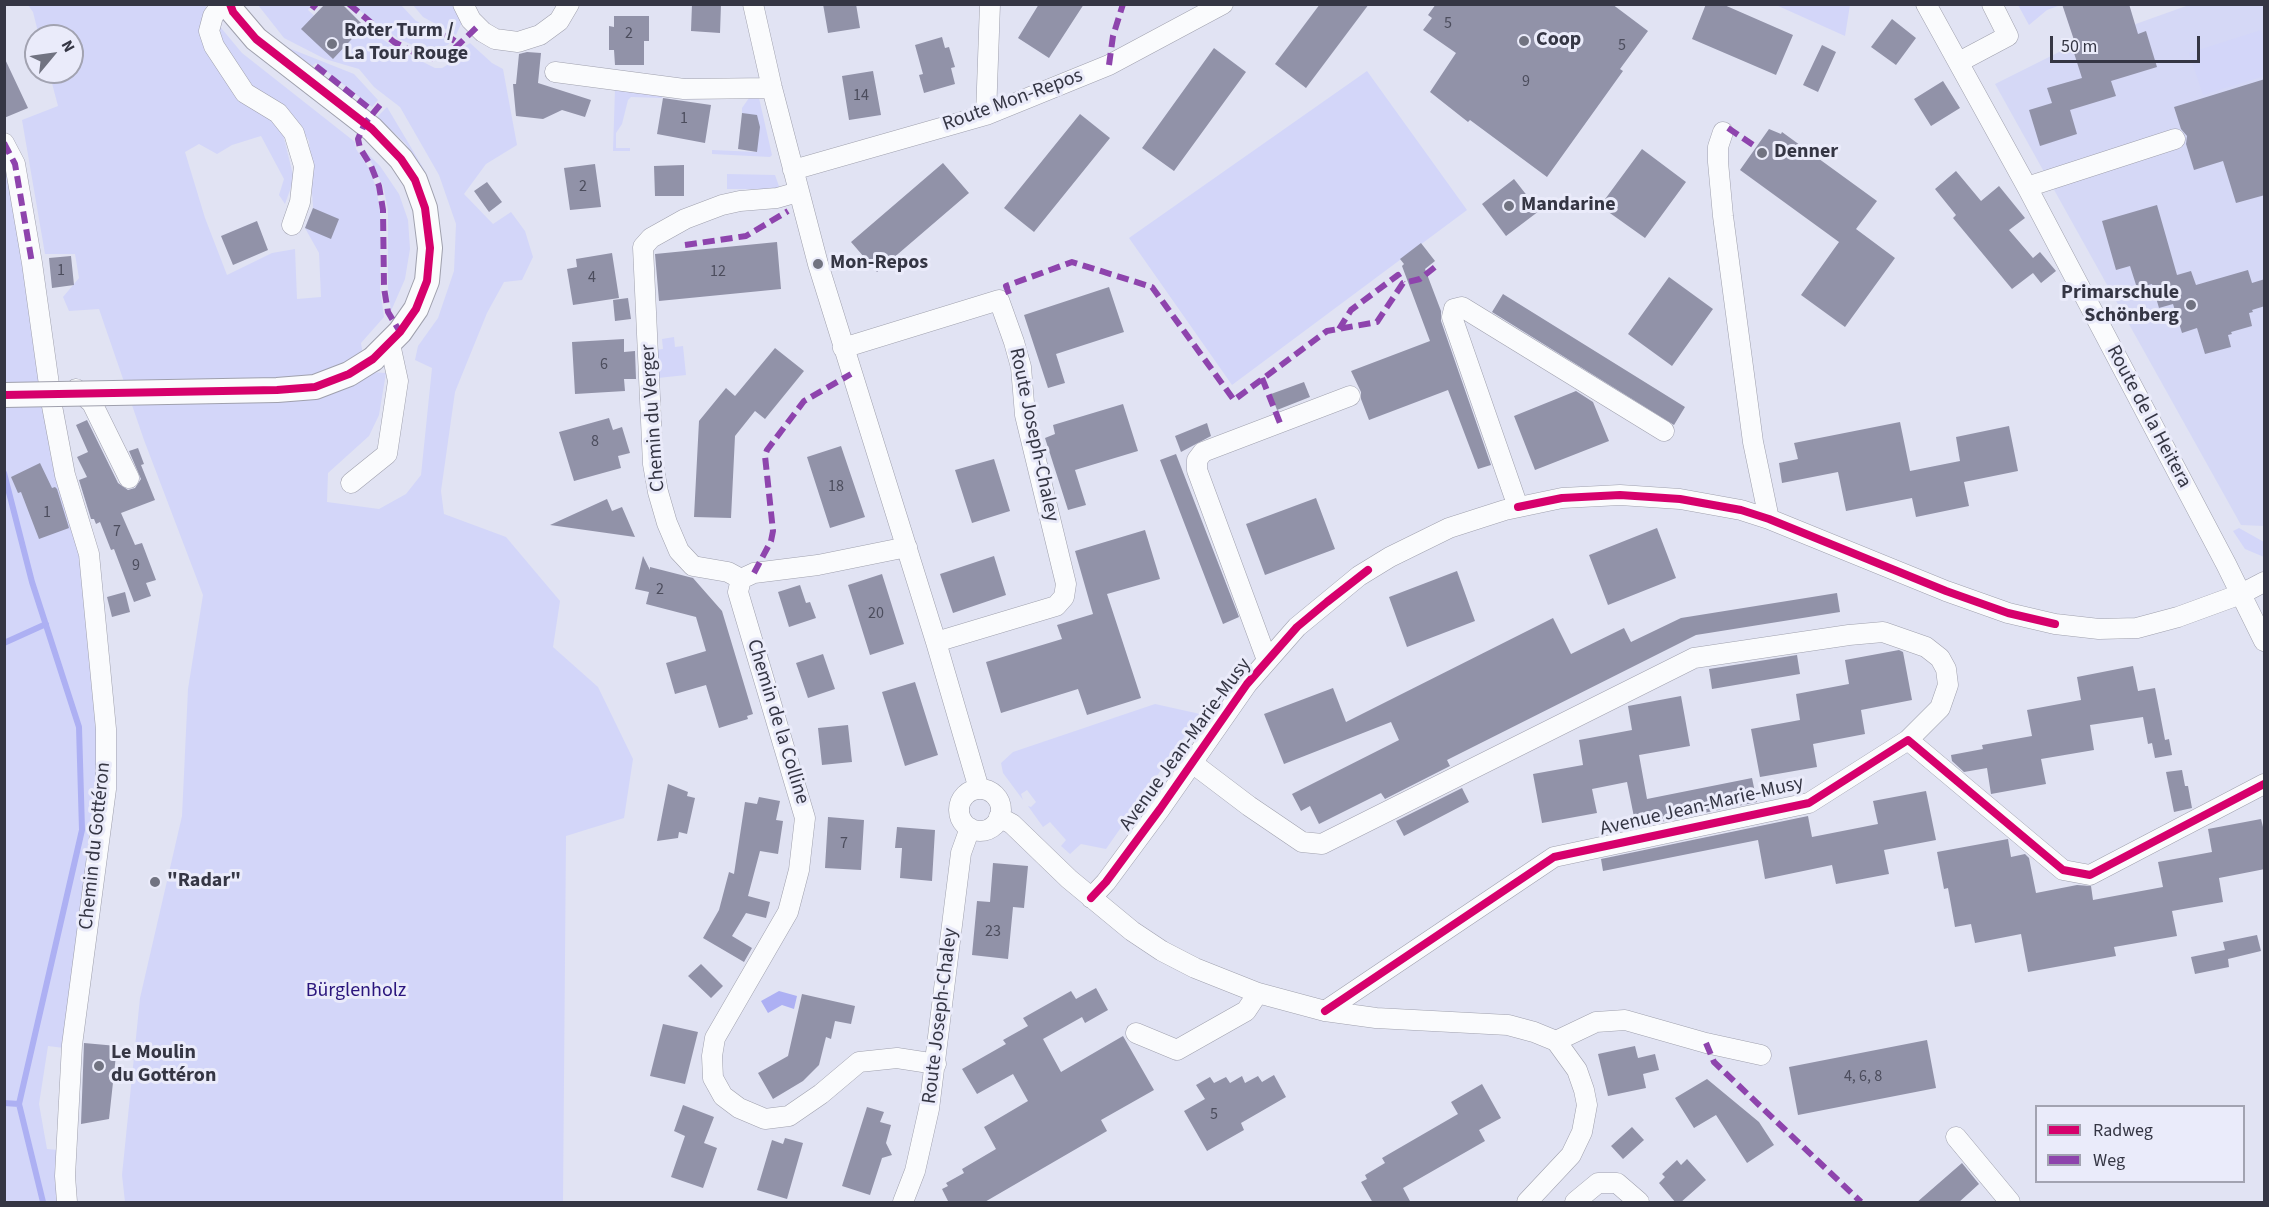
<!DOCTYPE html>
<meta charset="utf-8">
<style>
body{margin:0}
#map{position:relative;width:2269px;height:1207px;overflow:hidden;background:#e1e3f3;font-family:"Source Sans 3",sans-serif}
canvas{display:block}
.frame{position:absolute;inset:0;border:6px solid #353644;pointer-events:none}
.legend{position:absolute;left:2035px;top:1105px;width:210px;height:78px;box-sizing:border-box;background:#eaebfa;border:2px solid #a2a3b1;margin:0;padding:8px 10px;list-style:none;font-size:18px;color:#353644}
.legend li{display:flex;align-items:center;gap:12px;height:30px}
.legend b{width:30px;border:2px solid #a2a3b1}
.north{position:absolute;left:24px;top:24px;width:60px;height:60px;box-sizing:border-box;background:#eaebfa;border:2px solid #a2a3b1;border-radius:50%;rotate:61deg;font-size:16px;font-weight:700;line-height:24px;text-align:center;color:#353644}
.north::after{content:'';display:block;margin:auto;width:21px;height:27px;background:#717381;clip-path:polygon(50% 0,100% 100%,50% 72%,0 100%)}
.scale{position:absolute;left:2050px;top:36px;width:150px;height:27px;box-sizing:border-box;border:3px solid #353644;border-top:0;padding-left:8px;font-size:18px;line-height:21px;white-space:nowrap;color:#353644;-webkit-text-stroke:4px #eaebfa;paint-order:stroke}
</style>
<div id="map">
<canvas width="2269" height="1207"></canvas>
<div class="frame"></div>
<ul class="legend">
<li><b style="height:8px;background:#d6006c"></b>Radweg</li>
<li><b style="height:8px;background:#8e44ad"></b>Weg</li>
</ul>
<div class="north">N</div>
<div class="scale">50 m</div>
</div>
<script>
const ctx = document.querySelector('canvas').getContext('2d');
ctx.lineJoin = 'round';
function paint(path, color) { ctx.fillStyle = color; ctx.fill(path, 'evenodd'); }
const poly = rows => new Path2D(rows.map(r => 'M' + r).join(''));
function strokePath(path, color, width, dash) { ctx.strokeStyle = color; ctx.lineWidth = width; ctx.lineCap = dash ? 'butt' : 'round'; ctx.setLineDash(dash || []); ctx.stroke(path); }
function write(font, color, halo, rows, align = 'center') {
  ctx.font = font + ' "Source Sans 3",sans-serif'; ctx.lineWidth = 6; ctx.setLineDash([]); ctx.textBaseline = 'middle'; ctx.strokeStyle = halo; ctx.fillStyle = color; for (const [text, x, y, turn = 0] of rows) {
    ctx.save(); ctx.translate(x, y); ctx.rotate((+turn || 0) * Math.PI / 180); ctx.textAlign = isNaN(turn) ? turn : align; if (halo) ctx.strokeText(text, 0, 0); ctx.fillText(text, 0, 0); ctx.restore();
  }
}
const built = poly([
 [2189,5,2263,5,2264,7,2264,526,2241,525,1995,84,2063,50]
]);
const green = poly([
 [28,5,206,5,204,29,283,134,294,179,285,204,279,195,284,179,261,136,232,145,217,154,199,144,185,152,205,218,227,275,272,253,295,249,297,299,321,297,319,253,305,228,313,208,309,141,292,115,250,89,219,44,217,23,242,53,355,142,356,149,368,167,376,187,380,211,380,289,384,317,361,343,363,355,371,372,386,373,379,415,369,436,328,473,327,502,379,509,406,494,421,475,432,368,415,360,418,346,438,318,454,271,456,224,439,175,400,107,374,87,359,69,325,59,284,38,258,5,312,5,308,10,340,39,364,26,395,48,435,68,442,68,449,64,461,49,470,43,492,63,503,69,517,145,486,164,464,194,493,224,511,212,525,231,533,257,522,280,504,282,487,313,455,392,441,491,444,514,506,537,560,601,553,647,598,687,633,759,624,818,566,836,563,1202,125,1202,122,1175,140,998,182,816,188,689,203,595,144,440,99,309,69,311,63,297,79,278,75,254,45,254,22,120,58,106,49,72,72,72,72,36,39,36,33,12],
 [353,5,401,5,415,20,448,41,449,44,439,49,429,49,415,46,399,39,370,19],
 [413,5,455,5,462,22,456,35,423,17],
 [1776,5,1850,5,1845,36],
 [2018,5,2069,5,2058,6,2047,10,2029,25],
 [2261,30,2264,40,2264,76,2203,95,2189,53],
 [286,47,354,74,378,100,372,107,316,63,312,66],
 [1367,71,1467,210,1232,385,1129,238],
 [615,89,662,94,662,98,631,97,628,100,622,124,616,133,616,148,630,148,630,151,613,151],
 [749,98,759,98,772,155,770,157,712,154,712,150,757,152,742,113,742,108],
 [387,107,428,176,405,143,377,117],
 [366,152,380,166,399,194,408,220,410,249,405,279,391,311,388,288,388,210,383,186],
 [4,162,7,167,32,320,51,459,79,548,97,666,98,791,64,1048,48,1046,39,1104,47,1149,58,1150,60,1202,5,1202],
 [727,174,775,175,780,189,727,189],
 [674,337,675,347,683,346,686,375,658,378,655,350,663,349,662,339],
 [2239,528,2264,542,2264,557,2245,549,2233,531],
 [1155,704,1200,714,1106,849,1081,844,1070,854,1061,846,1066,840,1050,822,1043,827,1028,806,1031,807,1036,802,1027,790,1021,794,1023,800,1003,773,1001,763,1013,752]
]);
const water = poly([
 [779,991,797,996,794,1009,782,1005,768,1013,761,1001]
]);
const stream = poly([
 [4,473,32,582,79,727,82,830,19,1104,43,1202],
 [4,643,46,624],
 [4,1103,19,1104]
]);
const building = poly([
 [325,4,342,4,364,26,333,59,301,29],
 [692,4,721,4,720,33,691,31],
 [823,4,856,4,860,28,828,33],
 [1039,4,1084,4,1049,58,1018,38],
 [1320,4,1369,4,1306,88,1275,64],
 [1436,4,1612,4,1648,31,1620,69,1623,71,1547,177,1470,120,1468,122,1430,92,1456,53,1423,30,1432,18,1428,15],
 [1706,4,1722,4,1793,35,1776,75,1692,39],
 [2062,4,2129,4,2138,34,2146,31,2157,67,2111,81,2116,96,2070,110,2077,134,2040,146,2029,110,2052,103,2047,88,2082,78,2074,53,2078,52],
 [614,16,649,16,649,41,644,41,644,65,615,65,614,50,609,50,609,26,614,27],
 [1892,19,1916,38,1896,65,1871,47],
 [942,37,945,48,949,47,955,67,951,68,955,84,924,93,919,75,923,74,915,45],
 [1822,45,1836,52,1818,92,1803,85],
 [1214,48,1246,72,1174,171,1142,148],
 [527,52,541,53,538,83,591,100,585,117,562,110,543,119,516,116,513,84,516,84,519,54],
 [4,57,28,108,4,118],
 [873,71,881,115,849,120,842,76],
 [2265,79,2265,195,2236,203,2223,161,2194,170,2186,144,2187,136,2181,129,2174,107],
 [1943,81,1960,108,1931,126,1914,99],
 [663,98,711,105,705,143,657,134],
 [742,113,757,115,760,127,757,152,738,149],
 [1080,114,1110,138,1034,232,1004,208],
 [1769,129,1781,134,1782,132,1877,201,1856,229,1895,258,1845,327,1801,295,1839,242,1740,170],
 [1642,149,1686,182,1645,238,1600,206],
 [943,163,969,193,877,272,851,242],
 [595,164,601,207,570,210,564,168],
 [684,165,684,196,655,196,654,166],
 [1956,171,1981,201,1999,186,2025,218,2009,230,2033,258,2040,252,2056,271,2041,283,2033,273,2012,289,1953,218,1956,215,1935,189],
 [1514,179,1539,211,1506,236,1482,204],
 [487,182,502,202,489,212,474,191],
 [2157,205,2177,275,2191,271,2196,285,2248,270,2252,283,2265,279,2265,306,2252,310,2253,312,2249,313,2252,326,2231,332,2232,334,2228,335,2231,347,2205,354,2197,328,2182,333,2173,304,2159,308,2152,284,2137,288,2130,266,2116,270,2102,221],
 [313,208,339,219,331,239,305,228],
 [257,221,268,250,233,265,221,236],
 [777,242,781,289,659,301,655,254],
 [1421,243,1435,261,1425,269,1441,311,1441,321,1491,465,1478,469,1448,390,1369,420,1361,399,1361,392,1351,371,1430,341,1402,266,1404,264,1400,259],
 [612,253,619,298,573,305,567,269,577,267,576,259],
 [71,256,74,285,52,288,49,258],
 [1669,277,1713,309,1672,366,1628,334],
 [1109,287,1124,332,1056,354,1065,383,1048,388,1024,315],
 [1503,294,1685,407,1674,425,1492,312],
 [628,298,631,319,615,321,613,300],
 [624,339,624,352,635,351,636,379,624,379,625,391,575,394,572,342],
 [775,348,804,371,765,419,755,411,735,436,731,518,694,517,699,421,726,388,735,396],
 [1304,382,1310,397,1277,410,1271,394],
 [1576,391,1593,402,1609,441,1535,470,1514,416],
 [1123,404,1138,451,1075,470,1086,505,1068,510,1045,438,1055,434,1053,425],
 [609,418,613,430,622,427,630,453,618,456,621,468,574,481,559,432],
 [87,420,118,483,128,490,135,488,141,479,129,451,138,448,144,464,141,465,155,500,121,513,135,545,142,543,156,580,146,583,151,596,134,602,114,549,111,550,100,522,96,524,94,519,91,519,79,480,87,477,77,457,88,452,76,425],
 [1900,422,1910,471,1960,461,1956,437,2009,426,2018,471,1964,482,1969,506,1916,517,1912,498,1846,511,1838,472,1782,483,1779,463,1798,459,1794,443],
 [1207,423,1211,436,1181,452,1175,436],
 [841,446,865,517,830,528,807,457],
 [1176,454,1239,617,1223,624,1160,460],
 [994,459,1010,511,972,523,955,470],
 [40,463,52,488,55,487,57,489,69,528,39,539,21,492,18,493,11,477],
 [1316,498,1335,549,1265,575,1246,524],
 [607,499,612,511,622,507,635,537,550,525],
 [1657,528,1676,578,1608,605,1589,555],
 [1145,530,1160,579,1107,594,1141,698,1087,715,1078,689,1001,713,986,662,1062,639,1057,625,1093,614,1075,551],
 [643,556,650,570,650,567,693,578,722,611,753,714,747,716,748,719,719,728,706,685,675,694,666,663,706,651,696,617,646,604,649,592,635,589],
 [994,556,1006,595,953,613,940,574],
 [1457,571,1475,621,1407,647,1389,597],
 [882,574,904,644,870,655,848,585],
 [800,585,806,603,810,602,816,618,789,627,778,592],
 [125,592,130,612,112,617,107,597],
 [1837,593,1840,612,1696,635,1447,760,1450,766,1385,799,1381,793,1319,824,1310,806,1301,811,1292,794,1399,740,1391,722,1284,764,1264,714,1333,688,1346,722,1553,618,1571,654,1624,628,1631,642,1681,618],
 [1899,650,1903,652,1912,700,1861,710,1865,734,1813,744,1817,767,1760,777,1751,729,1800,720,1796,694,1849,684,1845,660],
 [823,654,835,689,808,698,796,663],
 [1797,655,1800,674,1712,689,1709,669],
 [2133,666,2138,691,2155,688,2165,740,2169,739,2172,755,2155,758,2152,743,2148,744,2143,717,2090,725,2094,750,2041,759,2046,784,1991,794,1987,768,1964,772,1952,761,1951,755,1983,749,1982,745,2032,736,2027,710,2081,700,2077,677],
 [915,682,938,755,905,766,882,692],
 [1681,696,1690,746,1639,755,1647,799,1752,778,1757,802,1636,827,1627,782,1592,789,1597,813,1542,823,1533,774,1583,765,1579,740,1632,730,1628,706],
 [848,725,852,762,822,765,818,728],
 [2182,770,2185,786,2188,786,2192,808,2174,812,2166,772],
 [668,784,688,792,687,796,695,798,687,834,679,832,678,838,657,841],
 [1462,788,1469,802,1404,836,1396,821],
 [1926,791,1936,840,1884,850,1889,874,1836,884,1832,865,1765,879,1758,840,1603,871,1601,859,1808,816,1812,837,1878,824,1873,801],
 [759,797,780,801,776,820,783,821,778,854,760,851,748,896,770,902,766,918,746,913,732,936,752,948,744,962,703,938,719,910,729,872,734,874,745,802,757,804],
 [828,817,864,820,861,870,825,868],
 [2261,819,2265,835,2265,869,2219,878,2223,902,2172,911,2177,936,2114,947,2116,956,2028,972,2021,934,1975,943,1971,924,1955,927,1948,888,1944,889,1937,852,2008,839,2011,857,2025,854,2029,858,2036,893,2077,885,2091,886,2093,900,2163,887,2158,862,2212,852,2208,829],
 [897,827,935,830,932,881,900,878,902,848,895,848],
 [993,863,1028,866,1024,908,1013,907,1008,959,972,955,977,901,990,902],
 [2257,935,2261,951,2228,959,2229,967,2195,974,2191,957,2225,950,2223,942],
 [701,964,723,986,711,998,688,976],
 [1096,988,1108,1010,1085,1023,1082,1017,1043,1039,1061,1072,1123,1036,1154,1090,1101,1120,1107,1131,983,1203,949,1203,942,1189,948,1186,946,1183,964,1173,962,1169,996,1149,984,1127,1028,1101,1013,1074,977,1094,962,1069,1006,1044,1003,1040,1028,1026,1023,1018,1071,991,1076,999],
 [802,994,855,1006,851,1024,835,1021,831,1039,826,1037,819,1065,803,1081,773,1099,758,1073,788,1056],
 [663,1024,698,1032,685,1084,650,1076],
 [1927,1040,1936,1088,1798,1115,1789,1067],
 [84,1043,117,1046,109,1119,81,1124],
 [1635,1046,1638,1058,1655,1054,1659,1070,1643,1074,1646,1088,1608,1096,1598,1054],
 [1274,1075,1286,1097,1241,1123,1244,1130,1207,1151,1184,1111,1205,1099,1196,1085,1210,1077,1214,1083,1226,1077,1230,1083,1242,1076,1245,1083,1258,1076,1262,1082],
 [1707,1079,1759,1122,1774,1145,1747,1163,1716,1115,1694,1128,1675,1098],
 [1482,1084,1501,1118,1479,1130,1485,1141,1403,1188,1411,1203,1373,1203,1361,1182,1367,1179,1365,1175,1385,1163,1382,1158,1458,1114,1451,1102],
 [683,1105,714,1117,704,1143,717,1148,703,1188,671,1177,685,1136,674,1131],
 [867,1107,884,1112,880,1122,891,1125,886,1143,892,1155,882,1158,870,1195,842,1186],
 [1632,1127,1644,1140,1623,1159,1611,1146],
 [785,1138,803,1143,787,1199,757,1190,772,1140,783,1144],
 [1687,1159,1706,1180,1680,1203,1676,1203,1659,1183,1665,1177,1662,1174,1677,1160,1681,1165],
 [1962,1163,1979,1184,1958,1203,1916,1203]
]);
const minor = poly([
 [222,4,213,16,209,31,214,46,245,93,278,113,294,133,304,166,300,202,292,225],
 [463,4,471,20,483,32,495,39,518,42,540,35,559,21,569,4],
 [753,4,772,88,818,264,936,642,979,789],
 [1926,4,2027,187,2226,564,2264,641],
 [1959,62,2008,36,1992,4],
 [555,72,684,89,772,88],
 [986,115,990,4],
 [1723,132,1718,147,1718,162,1723,216,1753,442,1769,519],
 [4,143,15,164,32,263,52,406,65,475,89,554,106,729,106,789,72,1045,65,1176,67,1202],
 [793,170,986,115,1109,65,1223,4],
 [2027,187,2175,139],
 [843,348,999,300,1014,342,1021,367,1025,415,1066,584,1064,597,1056,606,936,642],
 [76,389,92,403,129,478],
 [351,483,387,454,398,381,390,344],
 [1518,507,1452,317,1454,309,1462,307,1664,431],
 [907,547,818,565,754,573,741,579,738,592,805,818,799,870,788,912,715,1038,712,1056,713,1078,723,1096,739,1108,765,1119,789,1116,821,1094,859,1062,897,1058,936,1064],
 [741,579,728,572,693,566,679,551,667,523,658,492,653,464,643,247,651,238,685,219,722,205,740,201,777,198,798,192],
 [1267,660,1197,470,1197,460,1203,452,1350,396],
 [1191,762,1249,806,1302,842,1322,844,1694,658,1849,635,1883,632,1926,647,1940,658,1946,669,1948,685,1940,708,1908,740],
 '959 810a21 21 0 1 1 42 0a21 21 0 1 1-42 0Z',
 [999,817,1012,824,1069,879,1132,931,1162,951,1195,968,1258,993,1325,1011,1376,1018,1508,1025,1534,1032,1556,1041,1596,1022,1625,1020,1706,1043,1761,1055],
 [1091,898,1106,882,1160,809,1247,684,1297,627,1359,576,1390,557,1449,528,1505,510,1562,498,1620,495,1680,499,1741,510,1769,519,1946,591,2008,613,2055,624,2099,629,2137,628,2178,617,2241,594,2264,582],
 [1325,1011,1554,857,1809,803,1908,740,2063,870,2090,875,2264,784],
 [1136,1033,1177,1050,1246,1011,1258,993],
 [1956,1137,2010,1202],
 [903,1202,915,1171,929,1109,961,853,970,828],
 [1527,1202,1571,1155,1582,1132,1587,1105,1584,1090,1577,1070,1556,1041],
 [1575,1202,1598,1183,1617,1183,1639,1202]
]);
const major = poly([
 [230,4,233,12,256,39,372,129,401,159,415,180,425,208,430,248,427,281,416,309,400,332,373,359]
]);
const majorBridge = poly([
 [4,395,277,390,315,387,349,374,373,359]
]);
const quiet = poly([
 [349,4,394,42,419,55,434,59,451,52,477,27],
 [312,9,316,4],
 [445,34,459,44],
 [1109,65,1113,36,1123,4],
 [316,66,374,112],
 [380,105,365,123,358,139,360,148,371,166,379,186,383,210,384,288,388,312,400,332],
 [1728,128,1756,147],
 [4,143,15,164,32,263],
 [685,245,746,236,788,211],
 [1009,294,1006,286,1072,262,1152,287,1234,400,1327,331,1377,322,1403,283,1420,279,1435,267],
 [1339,329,1351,310,1398,275,1403,283],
 [1262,378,1280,423],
 [754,573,771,541,773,531,765,456,767,450,804,401,851,374],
 [1706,1043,1714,1062,1861,1202]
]);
const cycleway = poly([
 [4,395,277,390,315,387,349,374,373,359,400,332,416,309,427,281,430,248,425,208,415,180,401,159,372,129,256,39,233,12,230,4],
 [1518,507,1562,498,1620,495,1680,499,1741,510,1769,519,1946,591,2008,613,2055,624],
 [1091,898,1106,882,1160,809,1247,684,1297,627,1327,602,1368,570],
 [1325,1011,1554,857,1809,803,1908,740,2063,870,2090,875,2264,784]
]);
const markers = [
 [1524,41,6,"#717381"],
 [332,44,6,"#717381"],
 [1762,153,6,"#717381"],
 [1509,206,6,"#717381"],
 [818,264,6,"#717381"],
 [2191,305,6,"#717381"],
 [155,882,6,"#717381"],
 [99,1066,6,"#717381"]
];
const numberNames = [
 ["5",1448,24],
 ["2",629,34],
 ["5",1622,46],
 ["9",1526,82],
 ["14",861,96],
 ["1",684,119],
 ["2",583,187],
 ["1",61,271],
 ["12",718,272],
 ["4",592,278],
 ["6",604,365],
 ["8",595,442],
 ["18",836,487],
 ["1",47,513],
 ["7",117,532],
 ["9",136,566],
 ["2",660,590],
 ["20",876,614],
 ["7",844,844],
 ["23",993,932],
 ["4, 6, 8",1863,1077],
 ["5",1214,1115]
];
const poiNames = [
 ["Roter Turm /",344,32],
 ["La Tour Rouge",344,55],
 ["Coop",1536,41],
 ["Denner",1774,153],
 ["Mandarine",1521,206],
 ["Mon-Repos",830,264],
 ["Primarschule",2179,294,"right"],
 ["Schönberg",2179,317,"right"],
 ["\"Radar\"",167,882],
 ["Le Moulin",111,1054],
 ["du Gottéron",111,1077]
];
const streetNames = [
 ["Route Mon-Repos",1013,101,-20],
 ["Route de la Heitera",2148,417,62],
 ["Chemin du Verger",654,418,-94],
 ["Route Joseph-Chaley",1033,435,78],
 ["Chemin de la Colline",777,722,73],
 ["Avenue Jean-Marie-Musy",1186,745,-54],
 ["Avenue Jean-Marie-Musy",1702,807,-13],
 ["Chemin du Gottéron",96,846,-84],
 ["Route Joseph-Chaley",941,1016,-83]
];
const parkNames = [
 ["Bürglenholz",356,992]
];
paint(built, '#d5d8f6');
paint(green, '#d3d6f9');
paint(water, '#adb0f3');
strokePath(stream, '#adb0f3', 6);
paint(building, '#9192a8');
strokePath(minor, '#9fa0ad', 21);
strokePath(major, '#9fa0ad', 26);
strokePath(minor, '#fafbfd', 20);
strokePath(major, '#fafbfd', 24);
strokePath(majorBridge, '#9fa0ad', 26, []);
strokePath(majorBridge, '#fafbfd', 24);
strokePath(quiet, '#8e44ad', 6, [12, 6]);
strokePath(cycleway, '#d6006c', 8);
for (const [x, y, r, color] of markers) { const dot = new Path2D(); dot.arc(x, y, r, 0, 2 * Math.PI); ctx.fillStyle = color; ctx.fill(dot); strokePath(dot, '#eaebfa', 2); }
write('16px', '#4c4d5d', null, numberNames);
write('bold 20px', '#353644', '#eaebfa', poiNames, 'left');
write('20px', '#353644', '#eaebfa', streetNames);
write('20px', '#2a157c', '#eaebfa', parkNames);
</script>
